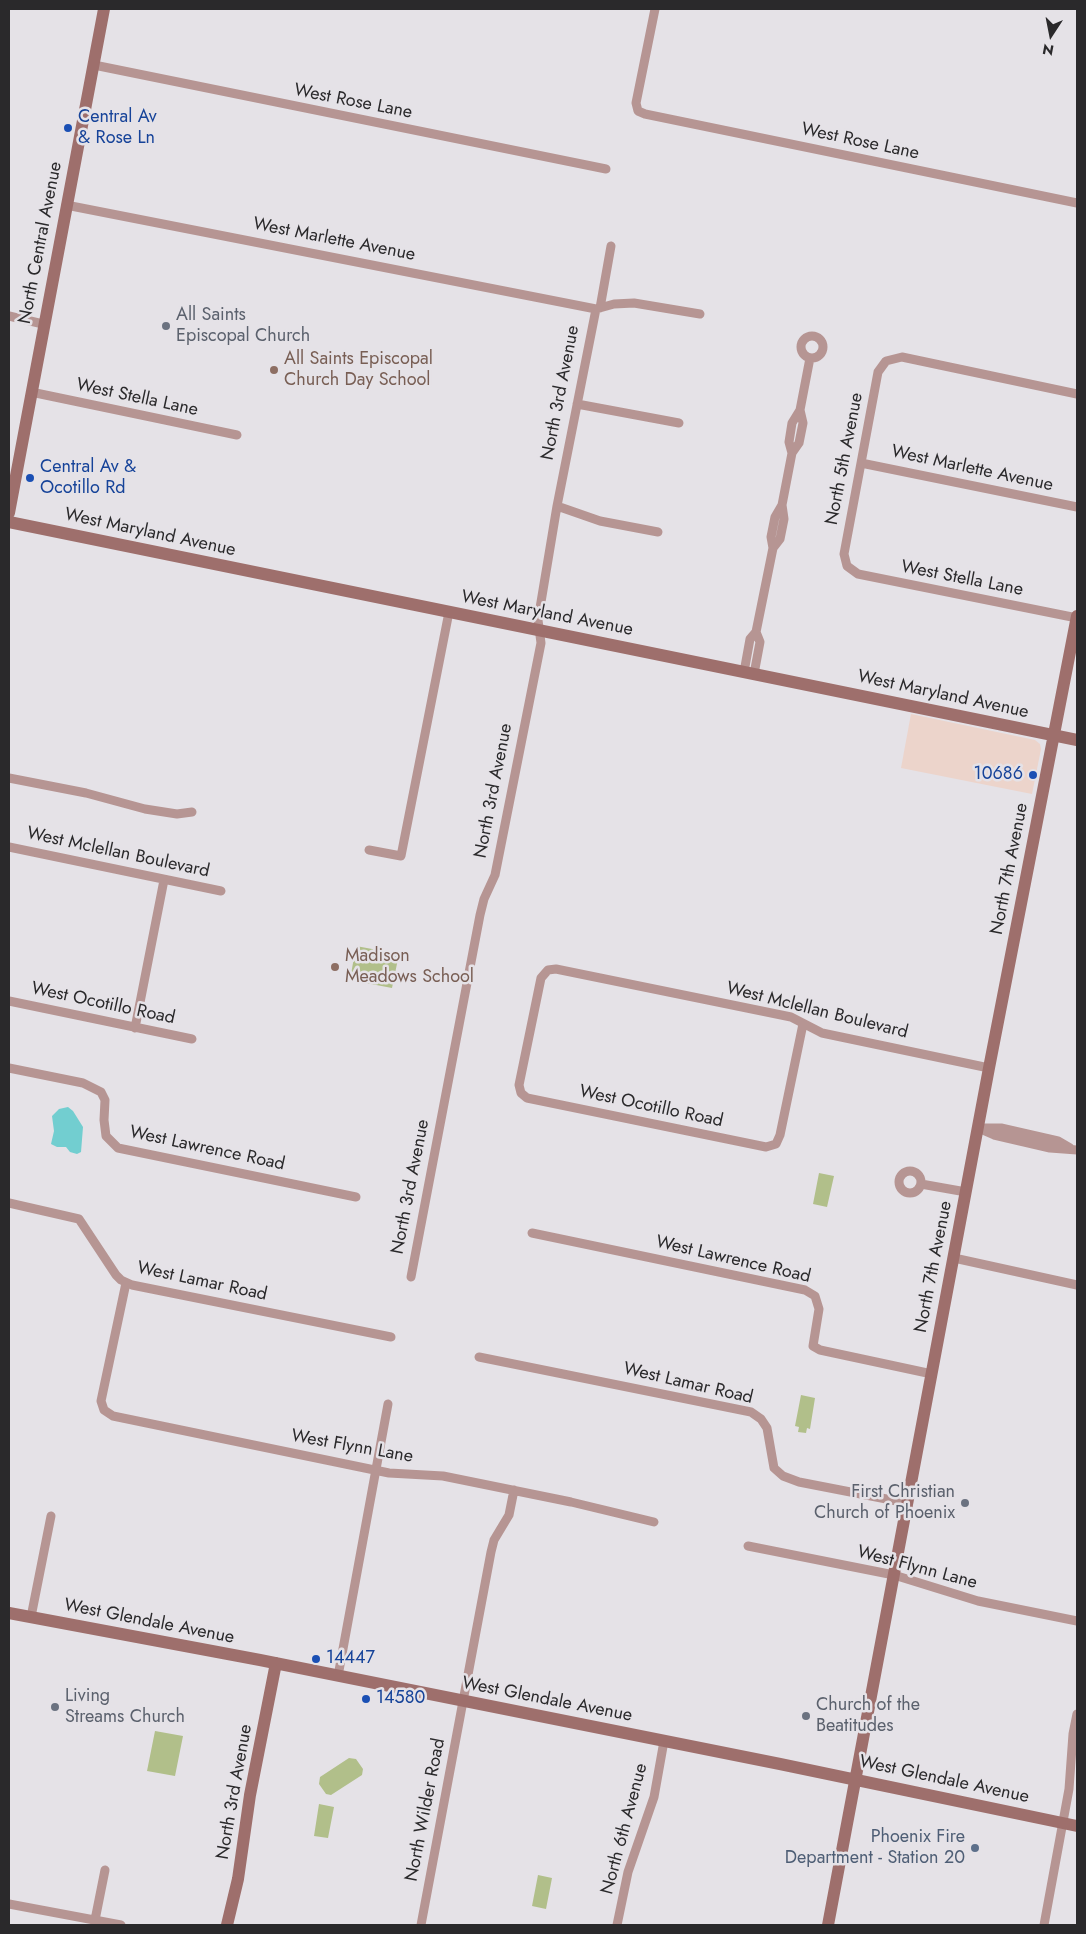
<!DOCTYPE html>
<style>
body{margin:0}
#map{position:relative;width:1086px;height:1934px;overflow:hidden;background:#e5e2e7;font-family:Jost,sans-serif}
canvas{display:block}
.frame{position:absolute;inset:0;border:10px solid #2a292b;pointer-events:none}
.north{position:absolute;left:1026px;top:10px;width:50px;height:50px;-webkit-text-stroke:4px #e5e2e7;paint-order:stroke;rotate:191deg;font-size:14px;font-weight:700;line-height:20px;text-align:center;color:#2a292b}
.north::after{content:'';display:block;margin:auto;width:18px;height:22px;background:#2a292b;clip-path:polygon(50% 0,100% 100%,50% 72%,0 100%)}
</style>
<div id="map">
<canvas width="1086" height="1934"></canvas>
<div class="frame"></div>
<div class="north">N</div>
</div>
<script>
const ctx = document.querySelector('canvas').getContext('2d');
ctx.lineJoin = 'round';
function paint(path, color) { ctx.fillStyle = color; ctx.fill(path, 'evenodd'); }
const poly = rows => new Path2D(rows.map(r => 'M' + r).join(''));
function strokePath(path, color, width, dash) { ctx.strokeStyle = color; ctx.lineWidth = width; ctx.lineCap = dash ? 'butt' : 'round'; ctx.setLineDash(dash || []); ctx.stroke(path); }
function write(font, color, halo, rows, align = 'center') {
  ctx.font = font + ' Jost,sans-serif'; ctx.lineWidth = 5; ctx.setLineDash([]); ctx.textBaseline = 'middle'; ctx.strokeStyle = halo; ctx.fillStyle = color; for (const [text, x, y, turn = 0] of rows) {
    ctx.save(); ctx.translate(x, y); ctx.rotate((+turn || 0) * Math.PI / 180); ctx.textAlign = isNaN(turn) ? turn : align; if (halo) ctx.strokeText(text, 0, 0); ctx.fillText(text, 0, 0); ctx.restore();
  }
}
const commercial = poly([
 [911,714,1035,740,1040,744,1041,749,1032,794,901,768]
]);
const green = poly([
 [356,946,399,954,392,988,350,980],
 [819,1173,834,1176,827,1207,813,1204],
 [801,1395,815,1398,810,1429,807,1428,806,1433,798,1432,799,1427,795,1426],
 [155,1731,183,1736,175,1776,147,1771],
 [349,1758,356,1759,363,1769,362,1775,331,1795,326,1794,319,1784,320,1777],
 [319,1804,334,1807,328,1838,314,1836],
 [538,1875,552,1878,546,1909,532,1906]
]);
const water = poly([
 [68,1107,73,1111,83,1127,81,1152,77,1154,70,1152,66,1147,57,1147,51,1144,54,1131,52,1116,59,1109]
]);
const street = poly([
 [655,9,636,103,638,111,645,114,1077,203],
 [94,65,606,169],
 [66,205,596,309],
 [600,308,611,246],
 [596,309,614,304,634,303,700,314],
 [9,316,43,324],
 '801 347a11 11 0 1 1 22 0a11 11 0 1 1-22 0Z',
 [31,392,237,435],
 [577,404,679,423],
 [792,453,789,442,792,423,800,410,810,358],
 [861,463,1077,507],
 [557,506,600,521,658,532],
 [773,548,780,539,784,519,782,505],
 [1077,618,858,574,847,566,844,554,878,372,886,361,902,357,1077,394],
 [744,672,750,639,756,632,773,548,771,537,775,517,782,505,792,453,799,443,803,423,800,410],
 [754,674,760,642,756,632],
 [9,778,86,793,145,809,177,814,192,812],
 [9,847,221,891],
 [369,850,401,856,449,612],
 [9,1001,192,1039],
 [803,1024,780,1135,776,1144,766,1147,527,1098,521,1093,519,1085,541,978,548,970,556,969,791,1017,822,1033,989,1068],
 [135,1028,164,880],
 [9,1068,83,1083,101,1092,105,1100,104,1120,106,1136,118,1148,356,1197],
 [978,1128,994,1135,1050,1148,1077,1150],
 [983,1128,1001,1128,1058,1141,1070,1148],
 '899 1182a11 11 0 1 1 22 0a11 11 0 1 1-22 0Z',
 [921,1184,966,1192],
 [9,1203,79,1219,116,1275,121,1280,132,1285,391,1337],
 [532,1233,805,1290,815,1296,819,1309,813,1346,820,1350,932,1374],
 [954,1258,1077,1285],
 [411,1277,480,915,484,899,495,875,541,643,538,620,557,506,596,309],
 [126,1283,101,1401,104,1410,113,1416,389,1473,443,1476,571,1502,654,1522],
 [479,1357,751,1412,761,1419,767,1428,774,1468,783,1476,799,1482,907,1503],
 [748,1546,894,1575,978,1601,1077,1621],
 [31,1617,51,1516],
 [338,1676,388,1404],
 [9,1904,121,1925],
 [94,1925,105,1870],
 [421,1925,491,1552,494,1540,509,1515,514,1490],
 [617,1925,628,1872,654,1797,664,1741],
 [1044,1925,1069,1789,1073,1734,1077,1714]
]);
const secondary = poly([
 [9,513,104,9],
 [9,522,1077,740],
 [9,1613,260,1660,780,1764,1077,1826],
 [227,1925,238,1879,250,1795,276,1663],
 [828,1925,989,1068,1077,616]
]);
const markers = [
 [68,128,5,"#1a4fb4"],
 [166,326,5,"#6b7280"],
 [274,370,5,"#8d6e63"],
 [30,478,5,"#1a4fb4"],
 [1033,775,5,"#1a4fb4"],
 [335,967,5,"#8d6e63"],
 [965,1503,5,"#6b7280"],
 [316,1659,5,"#1a4fb4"],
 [366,1699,5,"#1a4fb4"],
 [55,1707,5,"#6b7280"],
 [806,1716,5,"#6b7280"],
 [975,1848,5,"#5c6f8a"]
];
const streetNames = [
 ["West Rose Lane",353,102,11],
 ["West Rose Lane",860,142,12],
 ["West Marlette Avenue",334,240,11],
 ["North Central Avenue",41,243,-79],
 ["North 3rd Avenue",561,393,-79],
 ["West Stella Lane",137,398,12],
 ["North 5th Avenue",845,459,-79],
 ["West Marlette Avenue",972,469,12],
 ["West Maryland Avenue",150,533,12],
 ["West Stella Lane",962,579,11],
 ["West Maryland Avenue",547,614,11],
 ["West Maryland Avenue",943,695,12],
 ["North 3rd Avenue",494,791,-79],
 ["West Mclellan Boulevard",118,853,12],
 ["North 7th Avenue",1010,869,-79],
 ["West Ocotillo Road",103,1004,12],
 ["West Mclellan Boulevard",817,1011,14],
 ["West Ocotillo Road",651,1107,12],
 ["West Lawrence Road",207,1149,12],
 ["North 3rd Avenue",411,1187,-79],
 ["West Lawrence Road",733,1260,13],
 ["North 7th Avenue",934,1267,-79],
 ["West Lamar Road",202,1282,12],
 ["West Lamar Road",688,1384,13],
 ["West Flynn Lane",352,1447,10],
 ["West Flynn Lane",917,1568,15],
 ["West Glendale Avenue",149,1622,11],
 ["West Glendale Avenue",547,1700,11],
 ["West Glendale Avenue",944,1780,12],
 ["North 3rd Avenue",235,1792,-80],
 ["North Wilder Road",426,1810,-79],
 ["North 6th Avenue",625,1829,-75]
];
const transitNames = [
 ["Central Av",78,118],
 ["& Rose Ln",78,139],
 ["Central Av &",40,468],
 ["Ocotillo Rd",40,489],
 ["10686",1023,775,"right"],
 ["14447",326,1659],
 ["14580",376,1699]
];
const worshipNames = [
 ["All Saints",176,316],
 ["Episcopal Church",176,337],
 ["First Christian",955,1493,"right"],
 ["Church of Phoenix",955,1514,"right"],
 ["Living",65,1697],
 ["Streams Church",65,1718],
 ["Church of the",816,1706],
 ["Beatitudes",816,1727]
];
const educationNames = [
 ["All Saints Episcopal",284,360],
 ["Church Day School",284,381],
 ["Madison",345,957],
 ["Meadows School",345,978]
];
const serviceNames = [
 ["Phoenix Fire",965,1838],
 ["Department - Station 20",965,1859]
];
paint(commercial, '#ecd4cb');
paint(green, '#b1bf8a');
paint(water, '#72ced0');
strokePath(street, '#b69593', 9);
strokePath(secondary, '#9e6f6c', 12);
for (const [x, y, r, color] of markers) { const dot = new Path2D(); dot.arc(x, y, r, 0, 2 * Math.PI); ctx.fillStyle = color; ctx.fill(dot); strokePath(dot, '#e5e2e7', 2); }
write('18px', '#2a292b', '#e5e2e7', streetNames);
write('18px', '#164399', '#e5e2e7', transitNames, 'left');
write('18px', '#5b616d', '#e5e2e7', worshipNames, 'left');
write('18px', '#785e54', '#e5e2e7', educationNames, 'left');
write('18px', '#4e5e75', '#e5e2e7', serviceNames, 'right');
</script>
